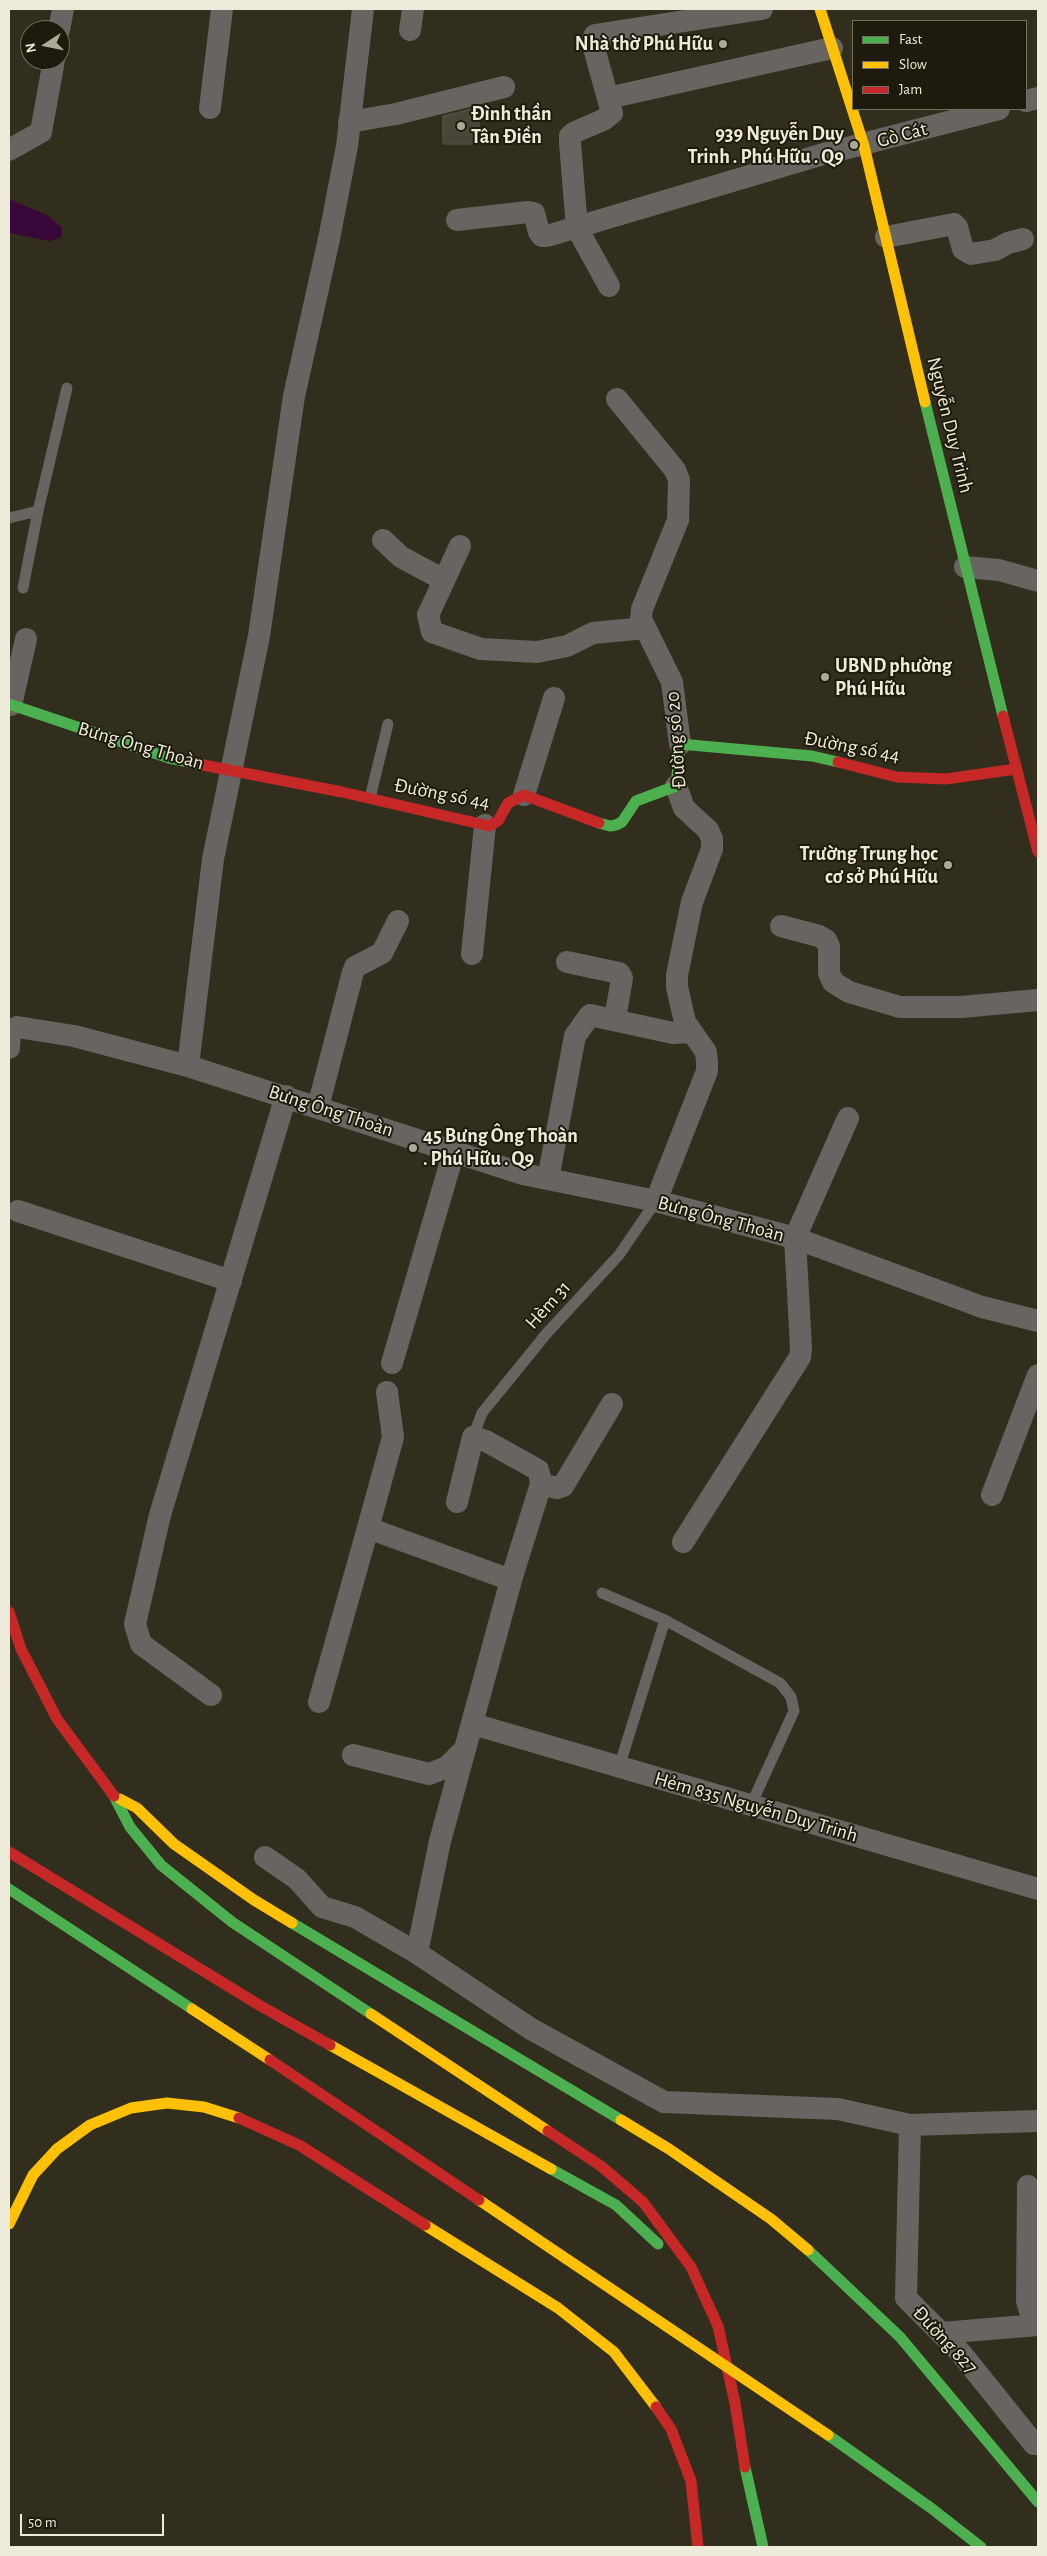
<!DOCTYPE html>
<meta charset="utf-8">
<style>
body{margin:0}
#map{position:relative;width:1047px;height:2556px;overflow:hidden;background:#322e1e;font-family:"Alegreya Sans",sans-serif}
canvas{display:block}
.frame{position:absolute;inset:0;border:10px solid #efebda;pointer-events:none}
.legend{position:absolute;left:852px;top:20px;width:175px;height:90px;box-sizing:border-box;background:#1e1b0e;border:1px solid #726e60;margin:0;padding:6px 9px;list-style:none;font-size:15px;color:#efebda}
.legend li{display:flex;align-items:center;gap:10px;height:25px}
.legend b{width:25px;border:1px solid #726e60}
.north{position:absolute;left:20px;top:20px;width:50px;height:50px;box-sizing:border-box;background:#1e1b0e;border:1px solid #726e60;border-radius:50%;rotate:259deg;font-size:14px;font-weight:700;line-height:20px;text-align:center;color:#efebda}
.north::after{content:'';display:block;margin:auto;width:18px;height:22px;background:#ada998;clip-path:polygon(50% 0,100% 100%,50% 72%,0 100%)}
.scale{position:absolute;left:20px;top:2514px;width:144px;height:22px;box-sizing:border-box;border:2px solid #efebda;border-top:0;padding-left:6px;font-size:15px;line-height:18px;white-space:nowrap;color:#efebda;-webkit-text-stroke:4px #1e1b0e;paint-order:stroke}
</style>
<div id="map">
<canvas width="1047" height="2556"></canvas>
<div class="frame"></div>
<ul class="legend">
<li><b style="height:6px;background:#4caf50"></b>Fast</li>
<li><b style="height:6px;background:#ffc107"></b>Slow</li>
<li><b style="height:6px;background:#c62828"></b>Jam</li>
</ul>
<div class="north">N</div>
<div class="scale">50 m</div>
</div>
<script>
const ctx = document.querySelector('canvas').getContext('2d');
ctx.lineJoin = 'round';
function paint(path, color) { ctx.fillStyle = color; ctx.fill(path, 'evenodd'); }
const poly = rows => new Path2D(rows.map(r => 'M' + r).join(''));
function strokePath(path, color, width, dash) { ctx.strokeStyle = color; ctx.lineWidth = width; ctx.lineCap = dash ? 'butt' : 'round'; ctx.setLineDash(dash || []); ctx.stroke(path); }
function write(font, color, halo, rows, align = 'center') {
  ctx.font = font + ' "Alegreya Sans",sans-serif'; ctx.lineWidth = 4; ctx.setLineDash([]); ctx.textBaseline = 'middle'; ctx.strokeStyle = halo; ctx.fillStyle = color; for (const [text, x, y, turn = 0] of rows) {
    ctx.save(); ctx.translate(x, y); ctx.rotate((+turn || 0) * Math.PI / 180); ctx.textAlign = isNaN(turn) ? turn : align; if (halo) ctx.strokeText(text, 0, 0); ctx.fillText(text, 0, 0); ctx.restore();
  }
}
const water = poly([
 [9,199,47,215,62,228,62,237,50,241,9,233]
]);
const building = poly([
 [476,108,479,108,479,144,443,144,443,116,476,108]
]);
const lane = poly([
 [9,518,38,511,67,388],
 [23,588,38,511],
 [370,798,388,724],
 [473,1437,482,1413,547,1333,619,1255,656,1201],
 [602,1593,665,1620,619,1767],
 [665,1620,780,1683,791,1697,794,1711,751,1805]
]);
const street = poly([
 [363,9,347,146,329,239,294,396,259,636,213,859,188,1066,523,1174,656,1201,795,1238,982,1307,1038,1321],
 [59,30,63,9],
 [410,30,413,9],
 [608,98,832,48],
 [1026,101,1038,98],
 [210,108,222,9],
 [349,122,396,114,504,87],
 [9,150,41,132,54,60],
 [457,220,528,212,534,213,539,232,542,236,547,236,820,155,999,109],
 [886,237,954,224,957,227,963,249,971,254,995,250,1008,243,1023,239],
 [609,286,577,228,570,143,570,136,575,132,603,120,612,113,592,41,595,35,762,9],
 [617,399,675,470,679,480,678,520,642,609,641,619,672,682,680,744],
 [383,540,401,557,444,580],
 [460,546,428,615,432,632,481,649,537,652,567,646,593,633,645,628],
 [965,567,999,570,1038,581],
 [11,705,26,639],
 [524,795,554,698],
 [781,926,819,936,826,940,829,946,829,973,833,982,849,992,900,1007,961,1007,1038,1000],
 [472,954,485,825],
 [567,962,619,973,622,978,615,1019],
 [9,1048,10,1031,17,1027,74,1036,188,1066],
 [318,1107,353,972,355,967,382,953,398,921],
 [548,1179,575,1036,590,1015,673,1033,692,1032],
 [656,1201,707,1071,707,1062,706,1052,685,1022,677,987,677,975,692,902,712,849,712,839,708,830,684,808,676,786],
 [18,1211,231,1281],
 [392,1363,454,1151],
 [541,1484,557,1488,563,1486,612,1404],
 [992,1495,1038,1375],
 [368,1528,393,1437,387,1392],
 [683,1542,800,1357,801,1348,795,1238,848,1118],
 [211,1695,141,1644,135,1624,160,1515,286,1096],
 [319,1702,368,1528,511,1580],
 [473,1724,1038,1889],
 [353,1755,429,1774,447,1767,465,1749],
 [265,1857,297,1879,322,1907,355,1917,417,1953,531,2029,664,2102,838,2109,910,2125,1038,2121],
 [417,1953,440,1841,511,1580,541,1484,540,1477,538,1470,486,1441,473,1437,457,1502],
 [910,2125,906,2298,960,2352,1034,2444,1038,2444],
 [1028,2186,1027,2301,1034,2325],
 [941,2333,1038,2325]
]);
const fast = poly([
 [925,402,1003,716],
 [9,704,169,758,203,765],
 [599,823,610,826,616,825,622,822,636,801,676,786,680,744,812,756,838,762],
 [114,1796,130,1827,161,1865,232,1922,371,2014],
 [9,1889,192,2009],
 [292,1923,621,2120],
 [551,2169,616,2205,658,2244],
 [808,2250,900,2337,1038,2502],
 [745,2467,763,2547]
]);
const slow = poly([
 [820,9,864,146,925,402],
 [120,1799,137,1808,174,1844,254,1900,292,1923],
 [192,2009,270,2060],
 [371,2014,548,2131],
 [330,2045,551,2169],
 [621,2120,669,2149,771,2219,808,2250],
 [9,2224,33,2175,57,2149,90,2125,131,2108,167,2103,204,2107,239,2118],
 [425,2225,558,2308,614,2352,656,2407]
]);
const jam = poly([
 [1003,716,1038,852],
 [838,762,897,777,946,779,1016,769],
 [203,765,342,792,489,826,498,821,508,803,524,795,599,823],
 [9,1612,21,1649,57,1719,114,1796],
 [9,1852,259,2005,330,2045],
 [239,2118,299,2145,425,2225],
 [548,2131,601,2166,643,2202,691,2267,718,2326,735,2403,745,2467],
 [656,2407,671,2429,691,2481,698,2547]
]);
const fastBridge = poly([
 [828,2435,931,2508,981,2547]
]);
const slowBridge = poly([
 [479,2200,828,2435]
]);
const jamBridge = poly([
 [270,2060,479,2200]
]);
const markers = [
 [723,44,5,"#ada998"],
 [461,126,5,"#ada998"],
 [854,145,5,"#ada998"],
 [825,677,5,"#ada998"],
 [948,865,5,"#ada998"],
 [413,1148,5,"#ada998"]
];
const poiNames = [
 ["Nhà thờ Phú Hữu",713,44],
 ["Đình thần",471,114,"left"],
 ["Tân Điền",471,137,"left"],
 ["939 Nguyễn Duy",844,134],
 ["Trinh . Phú Hữu . Q9",844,157],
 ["UBND phường",835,666,"left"],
 ["Phú Hữu",835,689,"left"],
 ["Trường Trung học",938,854],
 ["cơ sở Phú Hữu",938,877],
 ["45 Bưng Ông Thoàn",423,1136,"left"],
 [". Phú Hữu . Q9",423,1159,"left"]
];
const streetNames = [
 ["Gò Cát",902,135,-15],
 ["Nguyễn Duy Trinh",950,425,76],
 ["Đường số 20",676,740,-94],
 ["Bưng Ông Thoàn",141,746,16],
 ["Đường số 44",852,747,11],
 ["Đường số 44",442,794,11],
 ["Bưng Ông Thoàn",331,1111,18],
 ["Bưng Ông Thoàn",721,1219,15],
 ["Hèm 31",548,1305,-48],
 ["Hẻm 835 Nguyễn Duy Trinh",756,1807,16],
 ["Đường 827",945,2340,47]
];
paint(water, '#370839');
paint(building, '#494538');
strokePath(building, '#585648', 1);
strokePath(lane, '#676461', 11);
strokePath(street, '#676461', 22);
strokePath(fast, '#4caf50', 11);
strokePath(slow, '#ffc107', 11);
strokePath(jam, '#c62828', 11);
strokePath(fastBridge, '#4caf50', 11);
strokePath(slowBridge, '#ffc107', 11);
strokePath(jamBridge, '#c62828', 11);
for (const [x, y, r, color] of markers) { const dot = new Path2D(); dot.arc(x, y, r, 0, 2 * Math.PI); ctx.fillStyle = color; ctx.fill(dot); strokePath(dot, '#1e1b0e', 2); }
write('bold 20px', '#efebda', '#1e1b0e', poiNames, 'right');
write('20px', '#efebda', '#1e1b0e', streetNames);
</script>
